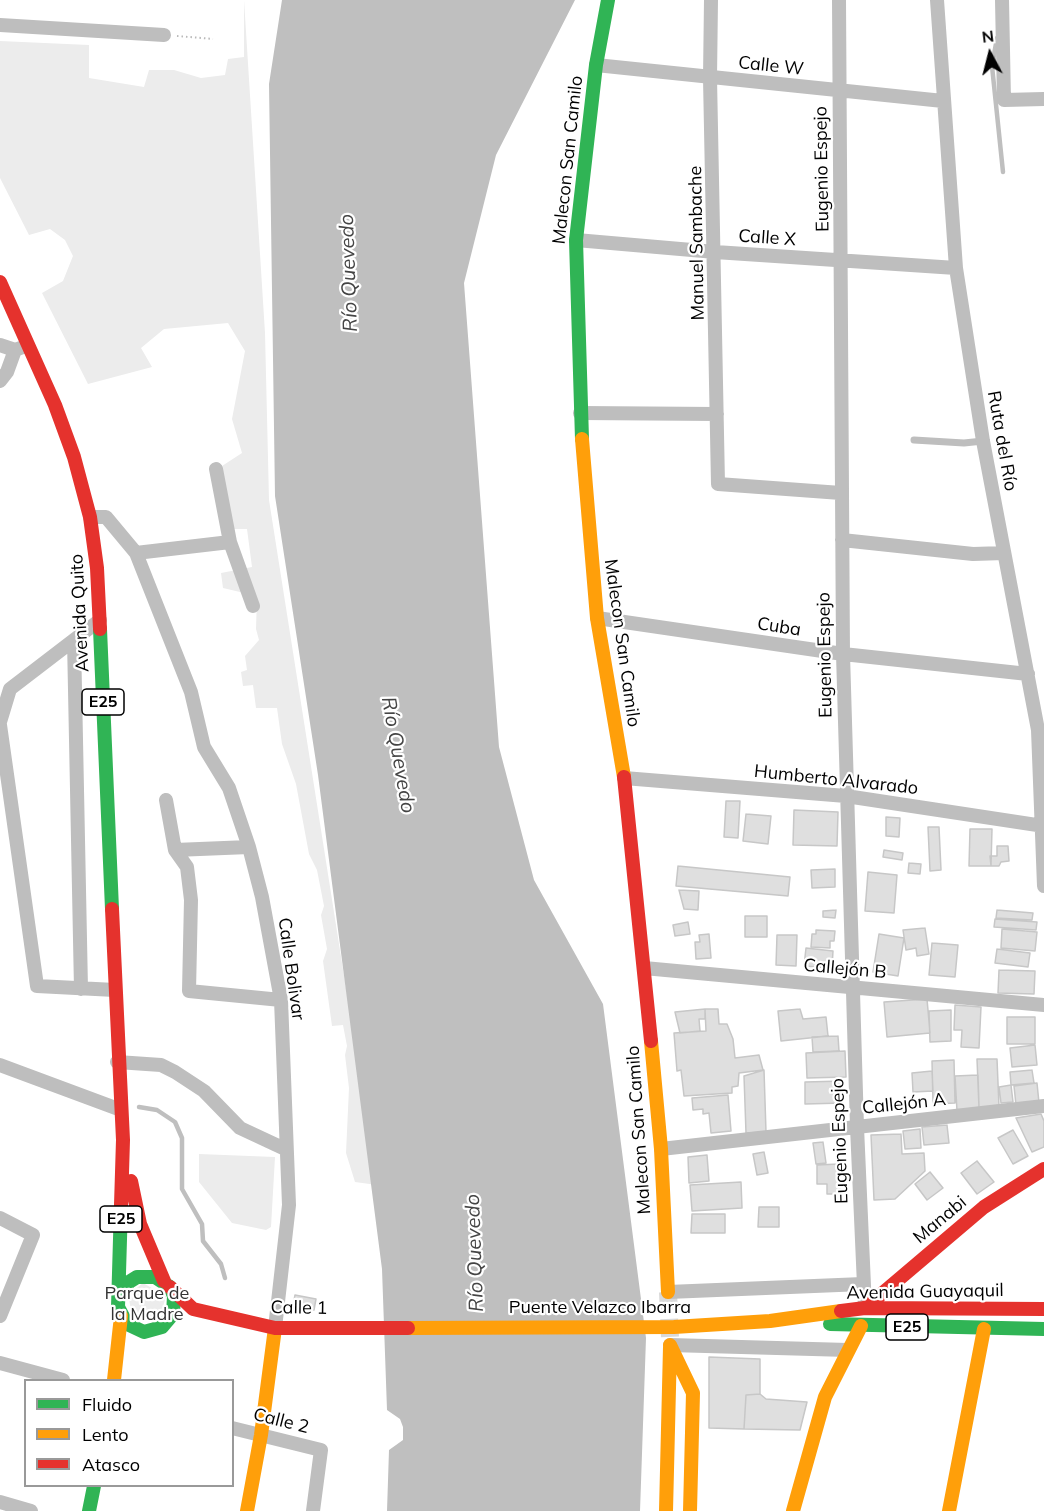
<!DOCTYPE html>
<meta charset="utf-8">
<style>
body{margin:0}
#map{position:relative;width:1044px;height:1511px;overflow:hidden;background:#fff;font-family:Mulish,sans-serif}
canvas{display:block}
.legend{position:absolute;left:24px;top:1379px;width:210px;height:108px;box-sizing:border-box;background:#fff;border:2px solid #999;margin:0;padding:8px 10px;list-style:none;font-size:18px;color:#000}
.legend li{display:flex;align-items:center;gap:12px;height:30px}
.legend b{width:30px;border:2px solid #999}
.north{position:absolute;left:960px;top:24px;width:60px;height:60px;-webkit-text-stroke:4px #fff;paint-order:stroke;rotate:353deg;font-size:16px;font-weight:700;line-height:24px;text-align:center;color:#000}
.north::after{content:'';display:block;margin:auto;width:21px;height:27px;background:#000;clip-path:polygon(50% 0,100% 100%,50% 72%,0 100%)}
</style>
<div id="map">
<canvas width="1044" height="1511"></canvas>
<ul class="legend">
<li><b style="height:8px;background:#30b455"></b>Fluido</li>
<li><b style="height:8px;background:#ff9f0a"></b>Lento</li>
<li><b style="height:8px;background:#e5322d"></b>Atasco</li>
</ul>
<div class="north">N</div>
</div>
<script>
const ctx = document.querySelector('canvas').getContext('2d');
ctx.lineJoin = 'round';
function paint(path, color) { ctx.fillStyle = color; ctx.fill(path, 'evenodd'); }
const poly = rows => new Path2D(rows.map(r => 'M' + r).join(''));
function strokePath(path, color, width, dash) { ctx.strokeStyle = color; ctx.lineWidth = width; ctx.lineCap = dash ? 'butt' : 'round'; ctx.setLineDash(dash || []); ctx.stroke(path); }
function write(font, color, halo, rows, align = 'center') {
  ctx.font = font + ' Mulish,sans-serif'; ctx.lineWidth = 4.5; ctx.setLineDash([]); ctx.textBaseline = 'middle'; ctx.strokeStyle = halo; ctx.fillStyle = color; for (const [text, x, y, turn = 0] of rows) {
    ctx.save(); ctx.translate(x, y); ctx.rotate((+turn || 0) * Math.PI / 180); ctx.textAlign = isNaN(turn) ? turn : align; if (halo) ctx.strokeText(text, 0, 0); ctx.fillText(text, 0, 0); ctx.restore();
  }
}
const green = poly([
 [244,0,265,333,269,500,377,1185,355,1182,346,1153,349,1088,345,1055,347,1046,343,1025,332,1026,323,961,327,949,321,915,324,906,317,870,309,854,296,784,282,744,277,708,256,708,253,685,243,686,241,672,247,670,245,656,259,640,256,629,257,596,223,588,221,573,252,567,247,529,229,529,222,466,242,453,232,419,245,351,228,323,164,329,141,348,152,367,88,384,42,293,63,281,73,256,65,240,50,229,29,235,0,178,0,41,89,45,89,78,144,87,149,70,174,70,201,78,225,75,228,59,244,57],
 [199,1154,275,1157,271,1227,266,1230,232,1223,199,1182],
 [143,1283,166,1296,159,1321,133,1319,128,1295]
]);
const water = poly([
 [282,0,575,0,496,155,464,283,499,747,534,880,603,1004,646,1338,640,1511,387,1511,389,1450,403,1440,403,1427,400,1419,387,1410,382,1269,318,775,275,496,269,84]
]);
const stream = poly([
 [997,38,992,66,1003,172],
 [139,1107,157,1110,175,1122,182,1138,182,1189,202,1224,203,1241,221,1264,225,1278]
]);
const building = poly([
 [726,801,740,801,738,838,724,837,726,801],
 [794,810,838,812,837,846,793,845,794,810],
 [746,814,771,816,768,844,743,841,746,814],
 [886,817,900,818,899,837,886,836,886,817],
 [928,827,939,827,941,870,930,871,928,827],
 [970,829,992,829,991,866,969,866,970,829],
 [997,846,1008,846,1009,861,1001,862,999,866,991,866,990,856,997,856,997,846],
 [884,850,903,853,902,860,883,857,884,850],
 [909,863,921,864,920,874,908,873,909,863],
 [678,866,790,877,788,896,676,886,678,866],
 [835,869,835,887,812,888,811,870,835,869],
 [868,872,897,875,894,913,865,911,868,872],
 [679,890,699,891,698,910,684,909,679,890],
 [836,910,835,918,823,917,823,911,836,910],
 [997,910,1033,913,1032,920,996,918,997,910],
 [745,916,767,916,767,937,745,937,745,916],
 [995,919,1037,922,1036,930,994,927,995,919],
 [688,922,690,934,675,936,673,925,688,922],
 [925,928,929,954,917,956,916,948,906,950,903,930,925,928],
 [1002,929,1037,932,1035,951,1001,948,1002,929],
 [816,930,835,931,834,941,830,941,830,948,811,947,812,934,816,934,816,930],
 [709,934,711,958,696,959,695,942,700,942,699,935,709,934],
 [879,934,904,938,898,976,873,972,879,934],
 [777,935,797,935,796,966,776,965,777,935],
 [932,943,958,945,955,977,929,975,932,943],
 [806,948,833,951,832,968,804,966,806,948],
 [997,949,1030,953,1028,967,995,963,997,949],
 [999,970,1035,971,1034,994,998,993,999,970],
 [927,999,930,1033,887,1037,884,1002,927,999],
 [955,1005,981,1007,979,1048,961,1047,962,1030,954,1030,955,1005],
 [705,1009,705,1019,699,1019,700,1031,680,1033,675,1012,705,1009],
 [705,1009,718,1009,719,1024,727,1024,733,1039,735,1058,759,1055,763,1070,739,1073,738,1086,732,1087,732,1093,684,1096,681,1070,677,1071,674,1033,706,1031,705,1009],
 [800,1009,803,1019,826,1017,828,1036,781,1041,778,1011,800,1009],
 [951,1010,951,1041,930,1042,929,1011,951,1010],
 [1007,1017,1035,1017,1035,1044,1007,1044,1007,1017],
 [838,1036,839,1051,813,1052,812,1037,838,1036],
 [1035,1045,1037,1065,1012,1067,1010,1048,1035,1045],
 [845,1051,846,1077,807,1078,806,1053,845,1051],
 [977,1059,997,1059,999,1107,979,1108,977,1059],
 [954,1060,955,1103,933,1104,932,1061,954,1060],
 [764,1070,766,1132,746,1133,744,1076,764,1070],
 [1032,1070,1034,1083,1011,1085,1010,1072,1032,1070],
 [932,1071,933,1091,913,1092,912,1073,932,1071],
 [978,1075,979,1108,957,1111,955,1076,978,1075],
 [843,1081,843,1103,805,1104,805,1082,843,1081],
 [1037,1083,1039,1103,1016,1105,1014,1086,1037,1083],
 [1011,1085,1013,1102,1001,1103,999,1087,1011,1085],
 [728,1095,731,1131,711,1133,709,1113,703,1114,703,1109,693,1110,692,1098,728,1095],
 [1041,1114,1044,1121,1044,1147,1032,1152,1016,1118,1041,1114],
 [947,1125,949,1143,924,1145,922,1127,947,1125],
 [920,1129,921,1148,905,1149,903,1131,920,1129],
 [1013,1130,1028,1156,1013,1164,998,1138,1013,1130],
 [901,1134,902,1154,924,1153,925,1171,895,1199,874,1200,871,1135,901,1134],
 [823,1142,826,1163,816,1164,813,1143,823,1142],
 [764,1152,768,1173,757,1175,753,1154,764,1152],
 [707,1155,709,1181,689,1183,688,1157,707,1155],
 [977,1161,994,1182,977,1194,961,1173,977,1161],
 [839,1164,840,1194,827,1194,827,1184,817,1184,817,1165,839,1164],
 [930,1172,943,1188,927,1200,915,1184,930,1172],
 [741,1182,742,1208,692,1211,690,1185,741,1182],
 [759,1207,779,1207,779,1227,758,1227,759,1207],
 [692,1214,725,1214,725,1233,691,1233,692,1214],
 [295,1295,316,1299,314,1310,293,1306,295,1295],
 [709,1357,760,1359,760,1394,746,1395,744,1429,709,1428,709,1357],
 [760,1394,766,1399,807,1402,800,1430,744,1429,746,1395,760,1394]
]);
const secondaryTunnel = poly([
 [668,1292,670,1338]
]);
const path = poly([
 [177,36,213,39]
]);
const lane = poly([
 [914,440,964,443,983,441]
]);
const street = poly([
 [711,0,710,78,718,484,841,493],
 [839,0,843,654,857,1127,865,1308],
 [937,0,956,268,983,441,1038,730,1044,886],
 [1002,0,1004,100,1044,99],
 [0,25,164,35],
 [596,65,943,101],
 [576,240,715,252,956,268],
 [0,345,15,350,23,347],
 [0,381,7,372,15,350],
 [580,413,717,414],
 [90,517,106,517,136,553,191,692,204,747,229,788,249,847,262,897,281,1000,289,1205,275,1328],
 [842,540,973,554,1004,553],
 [230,542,253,606],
 [136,553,230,542,216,469],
 [597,618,843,654,1028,674],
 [74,640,81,989],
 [0,722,10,689,100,620],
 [0,725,37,986,115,990],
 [624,778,846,796,1044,826],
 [166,800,175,850,249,847],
 [175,850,187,867,191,900,189,991,281,1000],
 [644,968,1044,1005],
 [117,1062,161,1065,175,1072,204,1091,240,1128,285,1149],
 [0,1065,121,1110],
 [661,1149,1044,1106],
 [0,1218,33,1235,0,1316],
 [668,1292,863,1284],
 [670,1345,848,1350],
 [0,1363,63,1380],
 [232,1428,321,1450,313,1511],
 [0,1502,31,1511]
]);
const fast = poly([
 [582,439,576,240,596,65,608,0],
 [100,629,112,909],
 [119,1297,129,1282,137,1277,155,1277,170,1287,174,1296,173,1314,162,1327,144,1332,127,1324,118,1307,121,1205],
 [830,1324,1044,1329],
 [89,1511,94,1486]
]);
const slow = poly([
 [582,439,597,618,624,777],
 [651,1041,661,1149,668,1292],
 [408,1328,674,1327,770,1321,841,1311],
 [670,1345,693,1393,690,1511],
 [114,1380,121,1316],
 [247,1511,261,1435,275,1328],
 [666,1511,670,1347],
 [793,1511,825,1397,861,1326],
 [949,1511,984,1329]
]);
const jam = poly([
 [0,282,55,405,74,457,90,517,97,568,100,629],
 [624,777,651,1041],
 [112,909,123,1140,121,1205],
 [131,1181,140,1224,164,1281],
 [170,1287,193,1309,275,1328,408,1328],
 [865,1308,984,1207,1044,1169],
 [841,1311,865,1308,1044,1309]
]);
const shields = [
 [103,702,42],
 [121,1219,42],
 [907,1327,42]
];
const shieldNames = [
 ["E25",103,702],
 ["E25",121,1219],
 ["E25",907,1327]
];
const streetNames = [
 ["Calle W",771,66,6],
 ["Malecon San Camilo",568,160,-84],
 ["Eugenio Espejo",822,169,-91],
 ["Calle X",767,238,4],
 ["Manuel Sambache",697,243,-91],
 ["Ruta del Río",1002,441,80],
 ["Avenida Quito",80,613,-93],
 ["Cuba",779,627,9],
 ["Malecon San Camilo",622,643,82],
 ["Eugenio Espejo",825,655,-91],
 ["Humberto Alvarado",836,780,6],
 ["Calle Bolivar",291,969,82],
 ["Callejón B",845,969,5],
 ["Callejón A",904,1104,-6],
 ["Malecon San Camilo",639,1130,-94],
 ["Eugenio Espejo",840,1141,-92],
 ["Manabi",940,1220,-40],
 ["Avenida Guayaquil",925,1292,-1],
 ["Calle 1",299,1308,1],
 ["Puente Velazco Ibarra",600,1308],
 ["Calle 2",281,1421,14]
];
const parkNames = [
 ["Parque de",147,1294],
 ["la Madre",147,1315]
];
const waterNames = [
 ["Río Quevedo",349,273,-92],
 ["Río Quevedo",398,755,80],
 ["Río Quevedo",475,1253,-92]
];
paint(green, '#ececec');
paint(water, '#bfbfbf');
strokePath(stream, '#bfbfbf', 4.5);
paint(building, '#dfdfdf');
strokePath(building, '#c7c7c7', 1.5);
strokePath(secondaryTunnel, '#d9d9d9', 18, [18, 9]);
strokePath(path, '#b9b9b9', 2, [1.5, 3]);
strokePath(lane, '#bebebe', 7);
strokePath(street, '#bebebe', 14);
strokePath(fast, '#30b455', 14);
strokePath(slow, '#ff9f0a', 14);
strokePath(jam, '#e5322d', 14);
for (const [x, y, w] of shields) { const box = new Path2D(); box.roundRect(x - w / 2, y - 13, w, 26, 4.5); ctx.fillStyle = '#fff'; ctx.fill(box); strokePath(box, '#000', 1.5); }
write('bold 16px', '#000', null, shieldNames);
write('18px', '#000', '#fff', streetNames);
write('18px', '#333', '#fff', parkNames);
write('italic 20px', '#444', '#fff', waterNames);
</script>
